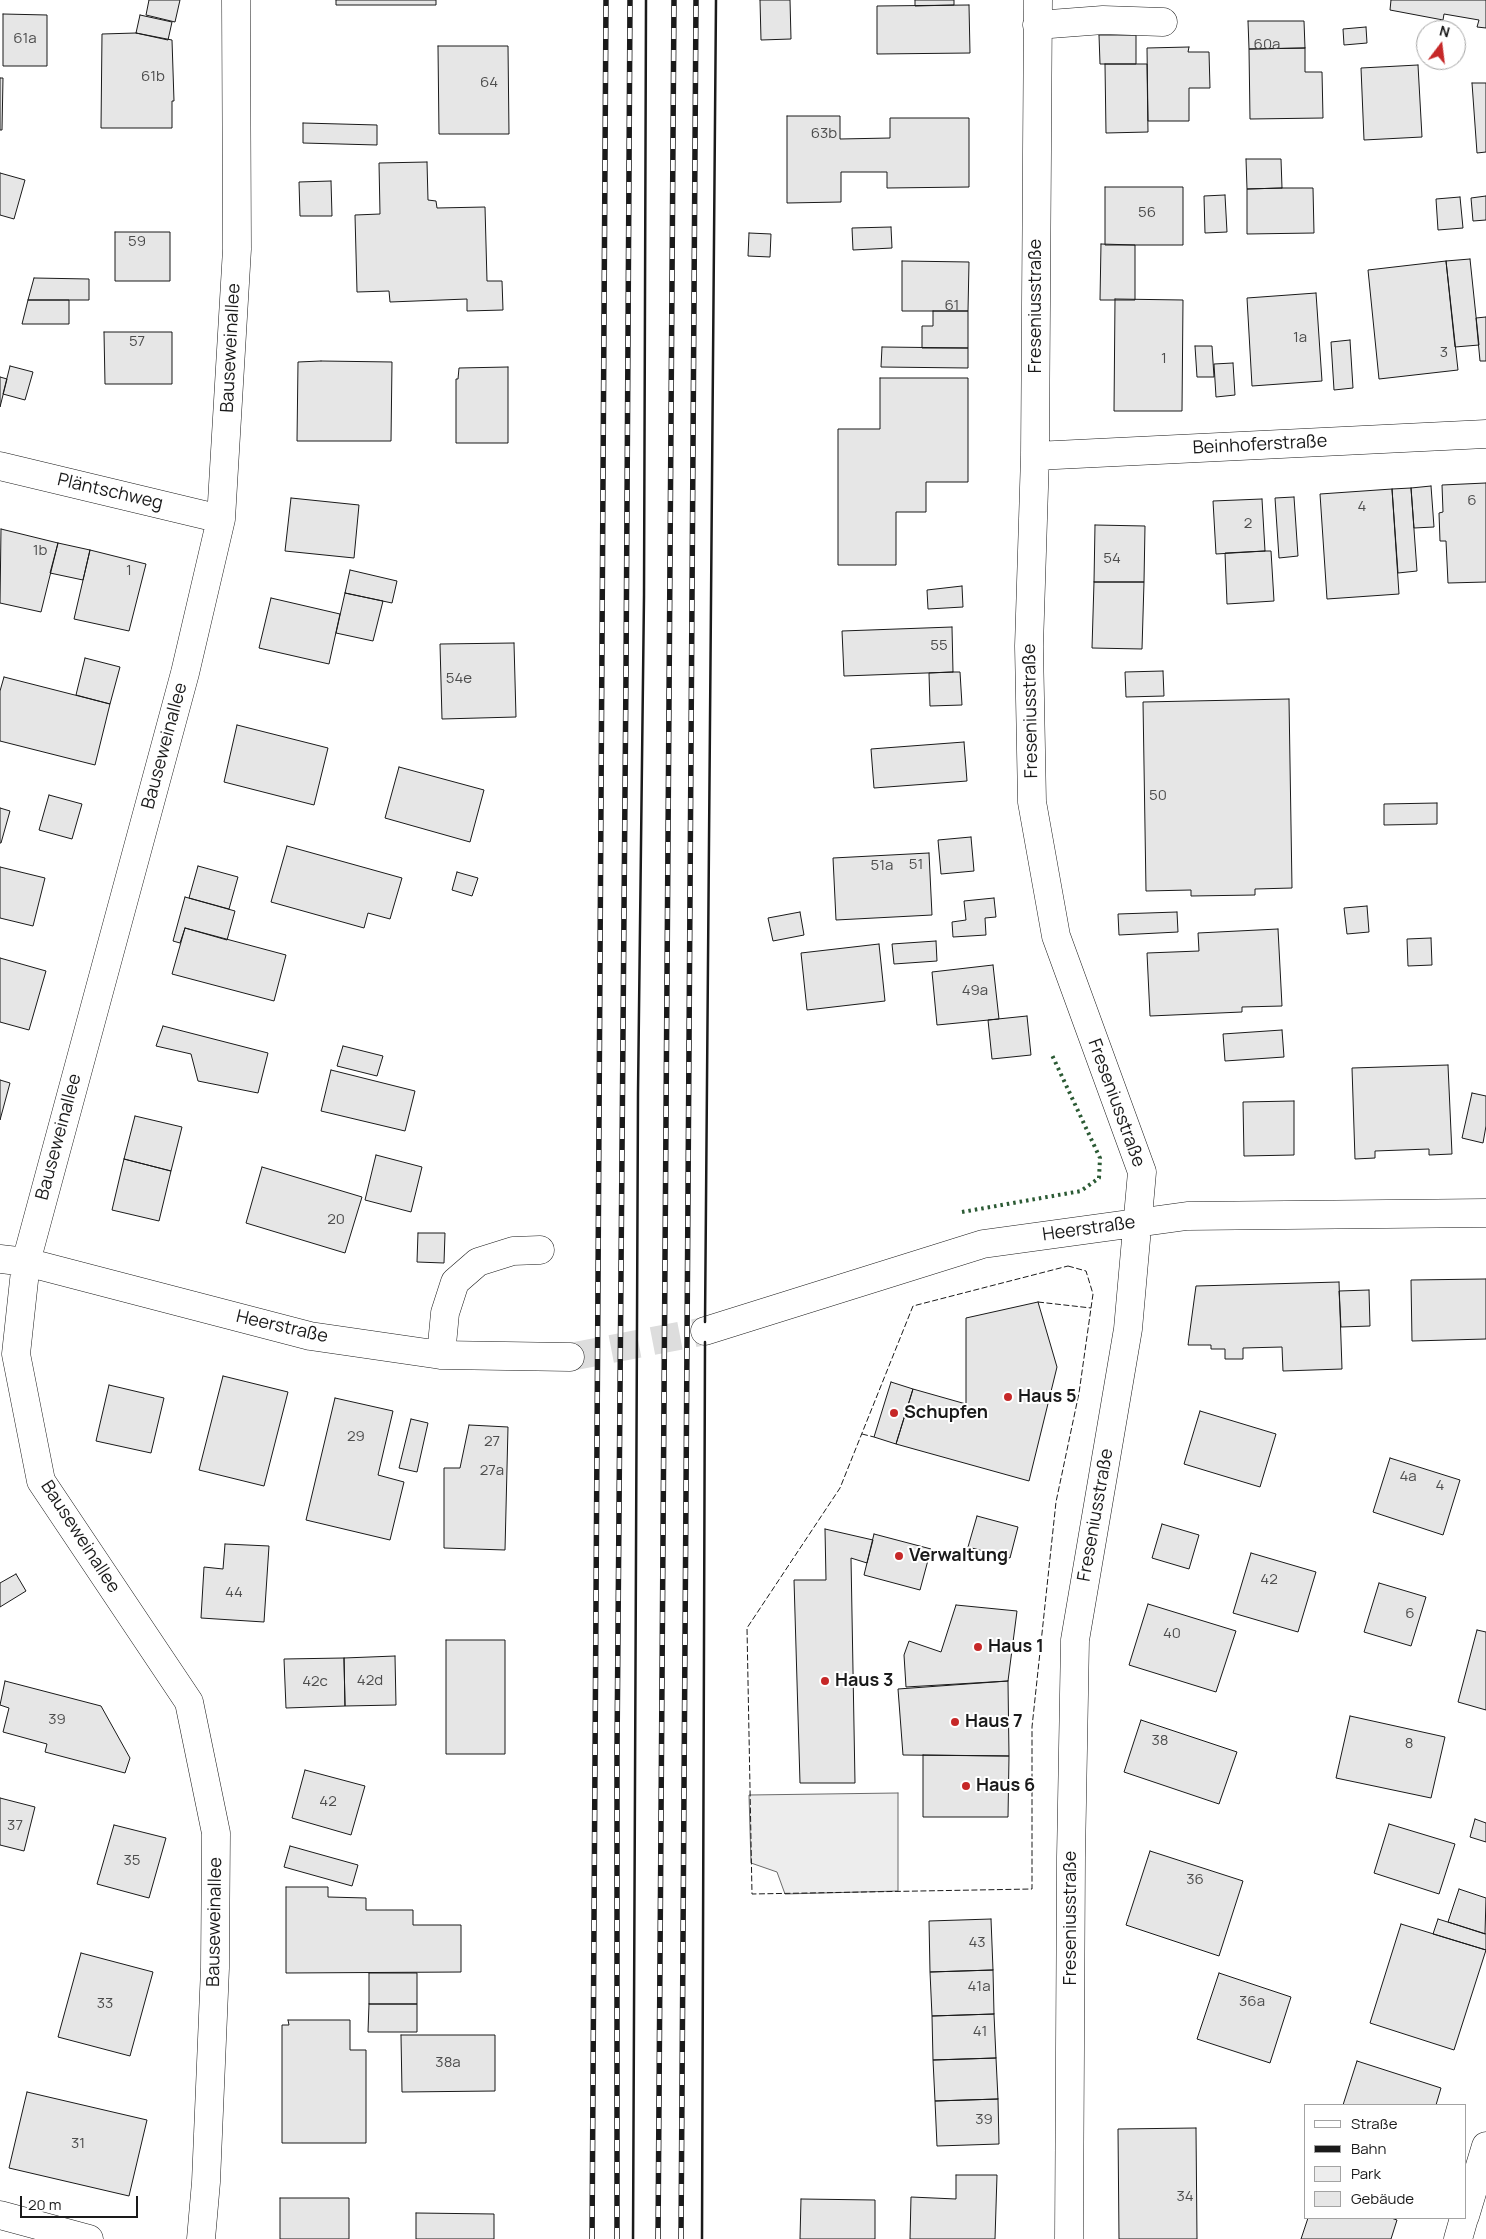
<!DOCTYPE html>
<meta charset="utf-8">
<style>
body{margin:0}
#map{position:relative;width:1486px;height:2239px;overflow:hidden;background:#fff;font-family:Manrope,sans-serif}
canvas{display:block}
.legend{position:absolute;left:1304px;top:2104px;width:162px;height:115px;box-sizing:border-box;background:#fff;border:1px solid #a3a3a3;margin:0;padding:6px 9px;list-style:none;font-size:15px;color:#1a1a1a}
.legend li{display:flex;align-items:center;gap:10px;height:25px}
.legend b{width:25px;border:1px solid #a3a3a3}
.north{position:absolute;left:1416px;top:20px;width:50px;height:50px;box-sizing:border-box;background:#fff;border:1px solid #a3a3a3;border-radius:50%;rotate:15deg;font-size:14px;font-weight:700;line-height:20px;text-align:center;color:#1a1a1a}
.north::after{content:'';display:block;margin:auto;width:18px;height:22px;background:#c62828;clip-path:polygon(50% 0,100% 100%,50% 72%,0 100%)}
.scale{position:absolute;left:20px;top:2196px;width:118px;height:22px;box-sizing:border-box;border:2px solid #1a1a1a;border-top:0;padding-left:6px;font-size:15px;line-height:18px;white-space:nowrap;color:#1a1a1a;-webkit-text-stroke:4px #fff;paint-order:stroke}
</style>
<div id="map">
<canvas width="1486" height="2239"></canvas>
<ul class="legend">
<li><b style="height:6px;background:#fff"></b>Straße</li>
<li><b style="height:6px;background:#1a1a1a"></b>Bahn</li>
<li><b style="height:14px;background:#ededed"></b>Park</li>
<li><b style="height:14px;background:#e6e6e6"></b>Gebäude</li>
</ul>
<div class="north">N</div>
<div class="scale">20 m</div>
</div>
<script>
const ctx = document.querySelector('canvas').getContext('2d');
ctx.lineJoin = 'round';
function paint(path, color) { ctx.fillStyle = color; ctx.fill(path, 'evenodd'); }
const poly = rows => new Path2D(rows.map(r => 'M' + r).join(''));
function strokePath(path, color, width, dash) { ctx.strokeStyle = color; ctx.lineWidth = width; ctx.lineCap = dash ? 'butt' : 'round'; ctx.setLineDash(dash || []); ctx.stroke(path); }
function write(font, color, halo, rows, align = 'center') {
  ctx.font = font + ' Manrope,sans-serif'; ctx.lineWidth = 4; ctx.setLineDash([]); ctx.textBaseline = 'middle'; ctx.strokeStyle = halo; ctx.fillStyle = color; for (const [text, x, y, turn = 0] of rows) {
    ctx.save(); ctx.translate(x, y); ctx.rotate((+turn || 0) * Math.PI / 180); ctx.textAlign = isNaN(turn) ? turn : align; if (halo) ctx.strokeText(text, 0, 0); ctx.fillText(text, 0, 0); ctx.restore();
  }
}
const green = poly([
 [898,1793,898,1891,785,1894,777,1872,751,1863,749,1795,898,1793]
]);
const building = poly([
 [149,0,180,0,175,22,146,15,149,0],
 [336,0,436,0,436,5,336,5,336,0],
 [760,0,790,0,791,39,761,40,760,0],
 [915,0,954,0,954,5,915,6,915,0],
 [1391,0,1486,0,1486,28,1477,27,1479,20,1444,14,1443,20,1390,10,1391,0],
 [969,5,970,53,877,54,877,6,969,5],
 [3,14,47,15,47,66,3,66,3,14],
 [140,15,172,22,168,40,136,33,140,15],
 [1248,21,1304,21,1305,48,1249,49,1248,21],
 [1366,27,1367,43,1344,45,1343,29,1366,27],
 [136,33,172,40,174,101,172,101,172,128,101,128,102,34,136,33],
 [1099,35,1136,35,1136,64,1100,64,1099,35],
 [438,46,508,46,509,134,439,134,438,46],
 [1189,47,1188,52,1209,52,1210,88,1189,88,1189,121,1148,121,1147,48,1189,47],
 [1305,48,1305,72,1322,72,1323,118,1250,119,1249,49,1305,48],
 [1105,64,1147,64,1148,132,1106,133,1105,64],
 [1418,65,1422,137,1364,140,1361,68,1418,65],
 [0,78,3,78,2,130,0,130,0,78],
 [1472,83,1486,83,1486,152,1477,153,1472,83],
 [787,116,840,116,840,139,890,138,890,118,969,118,969,187,887,188,887,172,841,172,841,202,787,203,787,116],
 [303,123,377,125,377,145,303,143,303,123],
 [1246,159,1281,159,1282,188,1247,189,1246,159],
 [427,162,428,200,436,201,437,208,485,207,487,281,502,281,503,310,467,311,467,299,390,302,389,291,357,292,355,215,380,214,379,163,427,162],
 [0,173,25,180,14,219,0,215,0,173],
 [331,181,332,216,300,216,299,182,331,181],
 [1105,187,1183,187,1183,245,1105,245,1105,187],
 [1282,188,1313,188,1314,233,1247,234,1247,189,1282,188],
 [1225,195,1227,232,1205,233,1204,196,1225,195],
 [1486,196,1486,220,1473,221,1471,198,1486,196],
 [1460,197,1463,228,1438,230,1436,199,1460,197],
 [891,227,892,248,853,250,852,228,891,227],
 [115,232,170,232,170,281,115,281,115,232],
 [749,233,771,234,770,257,748,256,749,233],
 [1101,244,1135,245,1135,300,1100,300,1101,244],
 [1470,259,1479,345,1455,347,1446,261,1470,259],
 [902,261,969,262,968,311,902,311,902,261],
 [1446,261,1458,370,1379,379,1368,270,1446,261],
 [34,278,89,279,89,300,28,300,34,278],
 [1316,293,1322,381,1252,386,1247,298,1316,293],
 [1115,299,1183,300,1182,411,1114,411,1115,299],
 [28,300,69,300,69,324,22,324,28,300],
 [933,311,968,311,968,348,922,348,922,326,933,326,933,311],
 [1486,317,1486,361,1480,361,1476,318,1486,317],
 [104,332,172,332,172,384,105,384,104,332],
 [1350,340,1353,388,1334,390,1331,342,1350,340],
 [1195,346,1212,346,1214,377,1197,377,1195,346],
 [882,347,968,348,968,368,881,367,882,347],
 [321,361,392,362,391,441,297,441,298,362,321,361],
 [1233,363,1235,395,1216,397,1214,364,1233,363],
 [10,366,33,372,25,400,3,394,10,366],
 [508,367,508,443,456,443,456,379,458,379,459,368,508,367],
 [0,377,7,379,0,407,0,377],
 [880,378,968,378,968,482,926,482,926,512,896,512,896,565,838,565,838,429,880,429,880,378],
 [1486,483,1486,582,1448,583,1446,541,1440,541,1439,513,1443,512,1442,485,1486,483],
 [1431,486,1434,527,1414,528,1411,488,1431,486],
 [1411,488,1417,571,1398,573,1392,489,1411,488],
 [1392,489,1399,594,1327,599,1320,494,1392,489],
 [1294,497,1298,556,1279,558,1275,498,1294,497],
 [291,498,359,505,354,558,285,551,291,498],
 [1262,499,1265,551,1216,554,1213,501,1262,499],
 [1095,525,1145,526,1144,582,1094,582,1095,525],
 [1,529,58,543,41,612,0,603,1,529],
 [58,543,90,550,83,580,50,573,58,543],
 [90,550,146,564,129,631,74,619,90,550],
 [1265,551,1271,551,1274,601,1227,604,1225,553,1265,551],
 [350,570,397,581,392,603,345,593,350,570],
 [1094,582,1144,582,1142,649,1092,648,1094,582],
 [962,586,963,607,928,609,927,590,962,586],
 [345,593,383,601,373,641,336,633,345,593],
 [271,598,340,614,329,664,259,648,271,598],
 [952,627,953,672,844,676,842,631,952,627],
 [514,643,516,717,442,719,440,644,514,643],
 [85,658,120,667,110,704,76,695,85,658],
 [1163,671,1164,696,1126,697,1125,672,1163,671],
 [953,672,960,672,962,705,930,706,929,673,953,672],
 [4,677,110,704,95,765,0,741,0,691,4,677],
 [1289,699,1292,888,1255,889,1255,895,1191,896,1191,890,1146,891,1143,702,1289,699],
 [237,725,328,748,314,805,224,782,237,725],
 [964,742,967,781,874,788,871,749,964,742],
 [399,767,484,790,470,842,385,818,399,767],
 [49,795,82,804,72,839,39,830,49,795],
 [1437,803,1437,824,1384,825,1384,804,1437,803],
 [0,808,10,811,1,843,0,843,0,808],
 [971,837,974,871,941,874,938,840,971,837],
 [287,846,402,878,390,919,368,913,364,928,271,902,287,846],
 [929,853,932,915,836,920,833,858,929,853],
 [198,866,238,877,229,909,189,898,198,866],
 [0,867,45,878,33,926,0,918,0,867],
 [457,872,478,878,472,896,452,890,457,872],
 [185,897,235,911,227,940,185,928,180,943,173,941,185,897],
 [994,898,996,917,985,918,986,935,953,937,952,922,966,920,964,901,994,898],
 [1367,906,1369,932,1347,934,1344,908,1367,906],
 [800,912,804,935,773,941,768,918,800,912],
 [1177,912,1178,932,1119,935,1118,914,1177,912],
 [185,928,286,955,274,1001,172,974,185,928],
 [1278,929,1282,1006,1242,1007,1242,1012,1150,1016,1147,953,1199,951,1198,933,1278,929],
 [1431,938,1432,965,1408,966,1407,939,1431,938],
 [936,941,937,961,894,964,892,944,936,941],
 [879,944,885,1001,807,1010,801,953,879,944],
 [0,958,46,971,29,1030,0,1022,0,958],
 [993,965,999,1019,937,1025,932,972,993,965],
 [1027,1016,1031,1055,992,1059,988,1020,1027,1016],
 [163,1026,268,1053,258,1093,198,1081,191,1054,156,1046,163,1026],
 [1282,1030,1284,1057,1225,1061,1223,1034,1282,1030],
 [343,1046,383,1056,377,1076,337,1066,343,1046],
 [1448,1065,1452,1154,1429,1155,1429,1149,1375,1151,1375,1158,1355,1159,1352,1068,1448,1065],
 [331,1070,415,1091,405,1131,321,1111,331,1070],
 [0,1080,10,1083,0,1120,0,1080],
 [1472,1093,1486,1096,1486,1126,1483,1143,1462,1138,1472,1093],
 [1294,1101,1294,1155,1244,1156,1243,1102,1294,1101],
 [135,1116,182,1127,171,1171,124,1159,135,1116],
 [376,1155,422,1167,411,1212,365,1200,376,1155],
 [124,1159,171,1171,159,1221,112,1210,124,1159],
 [262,1167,362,1197,345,1253,246,1223,262,1167],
 [418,1233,445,1233,444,1263,417,1262,418,1233],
 [1486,1279,1486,1339,1412,1341,1411,1280,1486,1279],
 [1339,1282,1342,1369,1283,1371,1282,1347,1243,1348,1243,1359,1225,1359,1225,1349,1211,1349,1211,1345,1188,1345,1196,1286,1339,1282],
 [1369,1290,1370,1326,1341,1327,1339,1291,1369,1290],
 [1038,1302,1057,1367,1029,1481,896,1444,913,1389,966,1404,966,1318,1038,1302],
 [223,1376,288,1392,264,1486,199,1470,223,1376],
 [891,1382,913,1389,896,1444,874,1437,891,1382],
 [109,1385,164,1398,151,1453,96,1441,109,1385],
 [335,1398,393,1411,378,1475,404,1482,390,1540,306,1520,335,1398],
 [1200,1411,1276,1434,1260,1487,1184,1464,1200,1411],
 [411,1419,428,1423,417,1472,399,1468,411,1419],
 [469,1425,508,1427,505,1550,444,1548,444,1468,460,1468,469,1425],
 [1390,1458,1460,1480,1443,1535,1373,1512,1390,1458],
 [977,1516,1018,1527,1010,1558,968,1547,977,1516],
 [1162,1524,1199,1535,1189,1569,1152,1558,1162,1524],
 [825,1529,873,1540,867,1563,851,1558,855,1783,800,1783,794,1580,826,1580,825,1529],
 [874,1534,931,1549,920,1590,864,1575,874,1534],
 [225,1544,269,1546,264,1622,201,1618,204,1567,223,1569,225,1544],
 [1251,1553,1316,1572,1298,1632,1233,1613,1251,1553],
 [16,1574,26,1591,0,1607,0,1583,16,1574],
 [1379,1583,1426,1597,1411,1646,1364,1632,1379,1583],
 [1148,1604,1236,1631,1216,1692,1129,1665,1148,1604],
 [956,1605,1017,1611,1008,1681,906,1687,904,1655,909,1641,941,1652,956,1605],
 [1477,1630,1486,1632,1486,1710,1458,1702,1477,1630],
 [446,1640,505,1640,505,1754,446,1754,446,1640],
 [395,1656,396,1705,345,1706,344,1658,395,1656],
 [344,1658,345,1706,286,1708,284,1659,344,1658],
 [5,1681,101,1706,130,1758,125,1773,45,1752,47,1744,3,1732,9,1708,0,1705,5,1681],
 [1008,1681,1009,1756,903,1755,898,1689,1008,1681],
 [1350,1716,1445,1737,1431,1798,1336,1778,1350,1716],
 [1141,1720,1237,1752,1219,1804,1124,1772,1141,1720],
 [923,1755,1009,1756,1008,1817,923,1817,923,1755],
 [305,1770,365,1786,351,1835,292,1818,305,1770],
 [0,1798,35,1807,24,1851,0,1845,0,1798],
 [1475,1819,1486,1823,1486,1842,1470,1837,1475,1819],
 [1389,1824,1455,1844,1439,1894,1374,1873,1389,1824],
 [114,1825,166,1838,149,1898,97,1884,114,1825],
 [290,1846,358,1865,352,1886,284,1867,290,1846],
 [1150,1851,1243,1881,1219,1956,1126,1925,1150,1851],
 [286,1887,328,1887,328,1897,366,1898,366,1910,413,1910,413,1925,461,1925,461,1972,286,1973,286,1887],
 [1459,1889,1486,1898,1485,1934,1448,1922,1459,1889],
 [991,1919,993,1970,930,1972,929,1921,991,1919],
 [1438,1919,1486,1934,1486,1950,1433,1934,1438,1919],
 [1401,1924,1486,1950,1454,2050,1370,2023,1401,1924],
 [81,1953,153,1972,130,2056,58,2037,81,1953],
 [993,1970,994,2014,932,2016,930,1972,993,1970],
 [369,1973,417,1973,417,2004,369,2004,369,1973],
 [1219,1973,1291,1997,1270,2063,1197,2039,1219,1973],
 [369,2004,417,2004,417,2032,368,2032,369,2004],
 [994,2014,996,2058,933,2060,932,2016,994,2014],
 [288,2020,350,2020,350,2050,366,2050,366,2143,282,2143,282,2025,289,2025,288,2020],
 [401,2035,495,2035,495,2091,402,2092,401,2035],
 [996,2058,998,2099,935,2101,933,2060,996,2058],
 [1357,2061,1441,2088,1436,2105,1343,2105,1357,2061],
 [27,2092,147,2120,129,2196,9,2168,27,2092],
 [998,2099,999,2144,937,2146,935,2101,998,2099],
 [1196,2128,1197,2239,1119,2239,1118,2129,1196,2128],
 [956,2175,997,2175,995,2239,910,2239,911,2197,956,2199,956,2175],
 [280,2198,349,2198,349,2239,280,2239,280,2198],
 [801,2199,875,2200,875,2239,800,2239,801,2199],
 [416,2213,494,2214,494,2239,416,2239,416,2213],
 [1308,2218,1391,2218,1397,2220,1391,2239,1301,2239,1308,2218]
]);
const minorTunnel = poly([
 [570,1357,705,1331]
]);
const minor = poly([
 [1038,0,1035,456,1029,646,1032,802,1056,936,1142,1172,1128,1329,1075,1640,1071,1857,1069,2239],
 [1037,25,1103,20,1163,22],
 [1035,456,1486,434],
 [0,466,221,519],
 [0,1259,26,1262,310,1336,441,1355,570,1357],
 [705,1331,983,1244,1187,1216,1486,1213],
 [441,1355,445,1313,455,1282,478,1262,513,1251,540,1250],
 [0,2215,89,2239],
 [1465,2216,1486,2146],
 [201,2239,206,2182,215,1968,216,1833,189,1702,41,1481,16,1354,26,1262,185,673,221,519,237,249,236,0],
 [1458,2239,1464,2218]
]);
const rail = poly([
 [592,2239,606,0],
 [617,2239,617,1750,626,673,630,0],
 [658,2239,674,0],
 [681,2239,696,0]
]);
const hedge = poly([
 [962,1212,1081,1191,1099,1178,1100,1158,1052,1055]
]);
const fence = poly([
 [1068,1266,1086,1271,1093,1294,1079,1393,1056,1502,1032,1727,1032,1889,752,1894,747,1628,840,1488,913,1306,1068,1266],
 [1038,1302,1091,1308],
 [862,1434,874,1437]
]);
const wall = poly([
 [705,1322,716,0],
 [633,2239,638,1093,644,596,646,0],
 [702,2239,705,1342]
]);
const markers = [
 [1008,1397,5,"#c62828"],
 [894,1413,5,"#c62828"],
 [899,1556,5,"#c62828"],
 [978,1647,5,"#c62828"],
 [825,1681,5,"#c62828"],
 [955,1722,5,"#c62828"],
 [966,1786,5,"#c62828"]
];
const numberNames = [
 ["61a",25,39],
 ["60a",1267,45],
 ["61b",153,77],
 ["64",489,83],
 ["63b",824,134],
 ["56",1147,213],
 ["59",137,242],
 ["61",952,306],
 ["1a",1300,338],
 ["57",137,342],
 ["3",1444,353],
 ["1",1164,359],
 ["6",1472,501],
 ["4",1362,507],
 ["2",1248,524],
 ["1b",40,551],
 ["54",1112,559],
 ["1",129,571],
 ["55",939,646],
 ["54e",459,679],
 ["50",1158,796],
 ["51",916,865],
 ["51a",882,866],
 ["49a",975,991],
 ["20",336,1220],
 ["29",356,1437],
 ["27",492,1442],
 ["27a",492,1471],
 ["4a",1408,1477],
 ["4",1440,1486],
 ["42",1269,1580],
 ["44",234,1593],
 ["6",1410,1614],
 ["40",1172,1634],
 ["42d",370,1681],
 ["42c",315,1682],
 ["39",57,1720],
 ["38",1160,1741],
 ["8",1409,1744],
 ["42",328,1802],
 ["37",15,1826],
 ["35",132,1861],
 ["36",1195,1880],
 ["43",977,1943],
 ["41a",979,1987],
 ["36a",1252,2002],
 ["33",105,2004],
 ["41",980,2032],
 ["38a",448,2063],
 ["39",984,2120],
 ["31",78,2144],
 ["34",1185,2197]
];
const streetNames = [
 ["Freseniusstraße",1036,306,-90],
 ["Bauseweinallee",231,348,-87],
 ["Beinhoferstraße",1260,445,-3],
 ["Pläntschweg",110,492,13],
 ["Freseniusstraße",1031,711,-91],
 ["Bauseweinallee",165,746,-75],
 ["Freseniusstraße",1116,1103,70],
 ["Bauseweinallee",59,1137,-75],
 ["Heerstraße",1089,1229,-8],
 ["Heerstraße",282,1327,13],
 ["Freseniusstraße",1096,1515,-80],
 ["Bauseweinallee",80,1537,57],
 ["Freseniusstraße",1071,1918,-90],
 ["Bauseweinallee",215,1922,-89]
];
const poiNames = [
 ["Haus 5",1018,1397],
 ["Schupfen",904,1413],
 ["Verwaltung",909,1556],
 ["Haus 1",988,1647],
 ["Haus 3",835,1681],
 ["Haus 7",965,1722],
 ["Haus 6",976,1786]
];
paint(green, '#ededed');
strokePath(green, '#6a6a6a', 1);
paint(building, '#e6e6e6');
strokePath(building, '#1a1a1a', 1);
strokePath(minorTunnel, '#ddd', 28, [28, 14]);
strokePath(minor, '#1a1a1a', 29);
strokePath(minor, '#fff', 28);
strokePath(rail, '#1a1a1a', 5.5);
strokePath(rail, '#fff', 4, [11]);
strokePath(hedge, '#2b5a34', 4, [2.5, 4]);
strokePath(fence, '#1a1a1a', 1, [6, 2.5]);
strokePath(wall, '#1a1a1a', 2.5);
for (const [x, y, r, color] of markers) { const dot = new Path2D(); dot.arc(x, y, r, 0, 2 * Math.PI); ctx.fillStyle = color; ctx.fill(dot); strokePath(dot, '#fff', 2); }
write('15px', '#4d4d4d', null, numberNames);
write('18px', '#1a1a1a', '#fff', streetNames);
write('bold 18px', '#1a1a1a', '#fff', poiNames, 'left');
</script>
